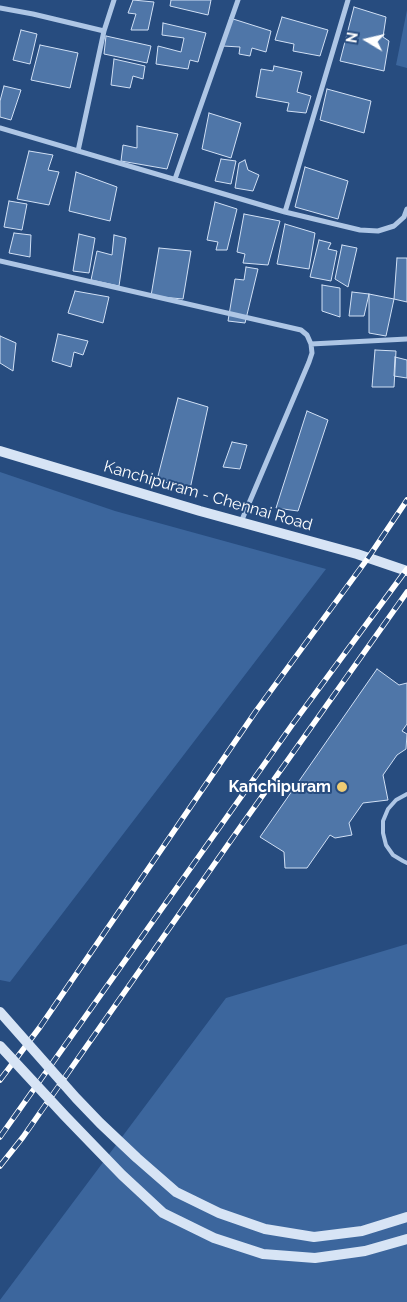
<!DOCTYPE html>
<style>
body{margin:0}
#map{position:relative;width:407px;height:1302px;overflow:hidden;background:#274c7f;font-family:Raleway,sans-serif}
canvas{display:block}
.north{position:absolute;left:342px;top:15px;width:50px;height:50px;-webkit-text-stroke:4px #274c7f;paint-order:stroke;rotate:279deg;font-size:14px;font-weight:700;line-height:20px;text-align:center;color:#fff}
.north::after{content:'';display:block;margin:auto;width:18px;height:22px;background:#fff;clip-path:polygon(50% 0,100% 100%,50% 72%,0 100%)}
</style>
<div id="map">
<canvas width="407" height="1302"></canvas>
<div class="north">N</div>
</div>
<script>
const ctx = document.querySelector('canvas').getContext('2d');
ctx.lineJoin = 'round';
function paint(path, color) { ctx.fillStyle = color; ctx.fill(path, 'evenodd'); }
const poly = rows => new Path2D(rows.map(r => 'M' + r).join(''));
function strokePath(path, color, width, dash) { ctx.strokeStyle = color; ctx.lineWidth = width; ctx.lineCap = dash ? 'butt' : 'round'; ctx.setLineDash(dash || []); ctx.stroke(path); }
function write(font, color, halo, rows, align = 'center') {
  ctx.font = font + ' Raleway,sans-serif'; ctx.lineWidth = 4; ctx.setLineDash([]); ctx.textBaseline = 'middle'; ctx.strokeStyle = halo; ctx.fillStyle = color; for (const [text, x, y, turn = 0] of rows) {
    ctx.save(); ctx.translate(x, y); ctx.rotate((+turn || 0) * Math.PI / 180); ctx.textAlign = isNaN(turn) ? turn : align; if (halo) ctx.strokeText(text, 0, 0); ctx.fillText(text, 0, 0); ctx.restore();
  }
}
const green = poly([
 [407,10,407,68,396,65],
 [0,472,115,511,326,569,10,982,0,980],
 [407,944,407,1302,0,1302,0,1300,226,998]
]);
const building = poly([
 [133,0,154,2,148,30,131,30,136,14,128,13,133,0],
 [171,0,211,0,208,15,170,6,171,0],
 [354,7,386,17,383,37,389,41,384,71,340,61,354,7],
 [282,17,328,30,320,56,293,51,294,44,275,40,282,17],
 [230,18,271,31,266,52,252,48,250,56,239,54,240,47,223,46,230,18],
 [163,23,206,33,198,62,190,60,188,69,156,64,158,46,181,52,184,38,162,35,163,23],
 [21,30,37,34,30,64,13,60,21,30],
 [106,36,151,46,147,63,104,54,106,36],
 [40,45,78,53,70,88,31,80,40,45],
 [114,59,145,66,143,79,133,76,130,88,111,85,114,59],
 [274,66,302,72,297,92,311,96,306,113,287,111,289,103,256,97,261,69,273,71,274,66],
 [4,86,21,90,11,120,0,117,0,101,4,86],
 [327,89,371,101,364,133,320,120,327,89],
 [209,113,241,123,231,158,202,149,209,113],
 [137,126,178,134,167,169,121,161,123,145,137,148,137,126],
 [29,151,53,155,48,170,59,172,49,205,17,199,29,151],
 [221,159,236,161,231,184,215,181,221,159],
 [245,160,248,170,259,175,253,191,235,188,239,163,245,160],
 [305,167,348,181,338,219,295,207,305,167],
 [76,172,117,187,110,221,69,211,76,172],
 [9,201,27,204,22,230,4,227,9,201],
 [215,202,237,209,227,250,216,250,218,242,207,240,215,202],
 [244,214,280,221,268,265,243,263,245,254,237,252,244,214],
 [285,224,315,233,309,269,277,264,285,224],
 [14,233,31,235,30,257,9,253,14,233],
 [79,234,95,238,89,273,73,271,79,234],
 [114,235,126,238,119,286,91,280,97,251,112,255,114,235],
 [319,240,331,243,328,249,337,251,331,281,310,277,319,240],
 [342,245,357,248,348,287,335,279,342,245],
 [159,248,191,251,183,299,151,296,159,248],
 [397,258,407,258,407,302,394,299,397,258],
 [246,267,258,269,245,323,228,321,235,279,244,280,246,267],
 [322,285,340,288,340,317,322,311,322,285],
 [75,291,109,297,103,323,68,313,75,291],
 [352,292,369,294,364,316,349,316,352,292],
 [369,294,394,299,386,336,369,333,369,294],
 [58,334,88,341,83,355,74,352,71,367,52,361,58,334],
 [0,336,16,343,13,371,0,363,0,336],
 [375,350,396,351,394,387,372,387,375,350],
 [395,357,407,360,407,378,394,376,395,357],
 [178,398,208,407,190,489,157,480,178,398],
 [307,411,328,420,298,511,276,508,307,411],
 [232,442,247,445,240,469,223,467,232,442],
 [377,669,399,685,407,683,407,724,402,731,407,734,406,749,397,755,383,775,388,800,363,803,349,823,352,835,335,838,330,835,307,868,285,868,284,852,260,837,377,669]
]);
const lane = poly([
 [407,794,396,800,388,809,383,821,383,833,386,845,393,855,403,861,407,863]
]);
const street = poly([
 [0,8,33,14,104,31],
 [0,128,285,212,348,0],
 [78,151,104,31,114,0],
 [175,179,238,0],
 [285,212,360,230,378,231,394,226,404,217,407,209],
 [0,261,301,330,307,335,311,344,312,353,309,362,241,522],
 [311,344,407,339]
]);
const secondary = poly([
 [0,451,200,511,357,554,407,571]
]);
const rail = poly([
 [0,1080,40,1027,256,711,368,558,407,500],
 [0,1137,292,725,407,569],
 [0,1166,23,1137,241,826,407,592]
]);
const secondaryBridge = poly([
 [0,1012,76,1098,100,1123,137,1158,176,1192,219,1213,265,1229,314,1237,362,1231,407,1217],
 [0,1046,65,1116,122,1175,163,1213,214,1238,263,1254,315,1258,365,1251,407,1239]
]);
const markers = [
 [342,787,6,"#eecc74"]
];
const streetNames = [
 ["Kanchipuram - Chennai Road",208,496,16]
];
const poiNames = [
 ["Kanchipuram",331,787]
];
paint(green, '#3c669d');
paint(building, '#4f76a8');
strokePath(building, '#d1e0f5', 1);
strokePath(lane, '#aec6e5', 4);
strokePath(street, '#aec6e5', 5);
strokePath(secondary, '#d7e4f5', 10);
strokePath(rail, '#fff', 5.5);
strokePath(rail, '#274c7f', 4, [11]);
strokePath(secondaryBridge, '#d7e4f5', 10);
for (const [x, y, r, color] of markers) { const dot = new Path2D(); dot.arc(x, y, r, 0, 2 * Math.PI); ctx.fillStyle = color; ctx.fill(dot); strokePath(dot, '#274c7f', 2); }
write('16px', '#fff', '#274c7f', streetNames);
write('bold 16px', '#fff', '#274c7f', poiNames, 'right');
</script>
